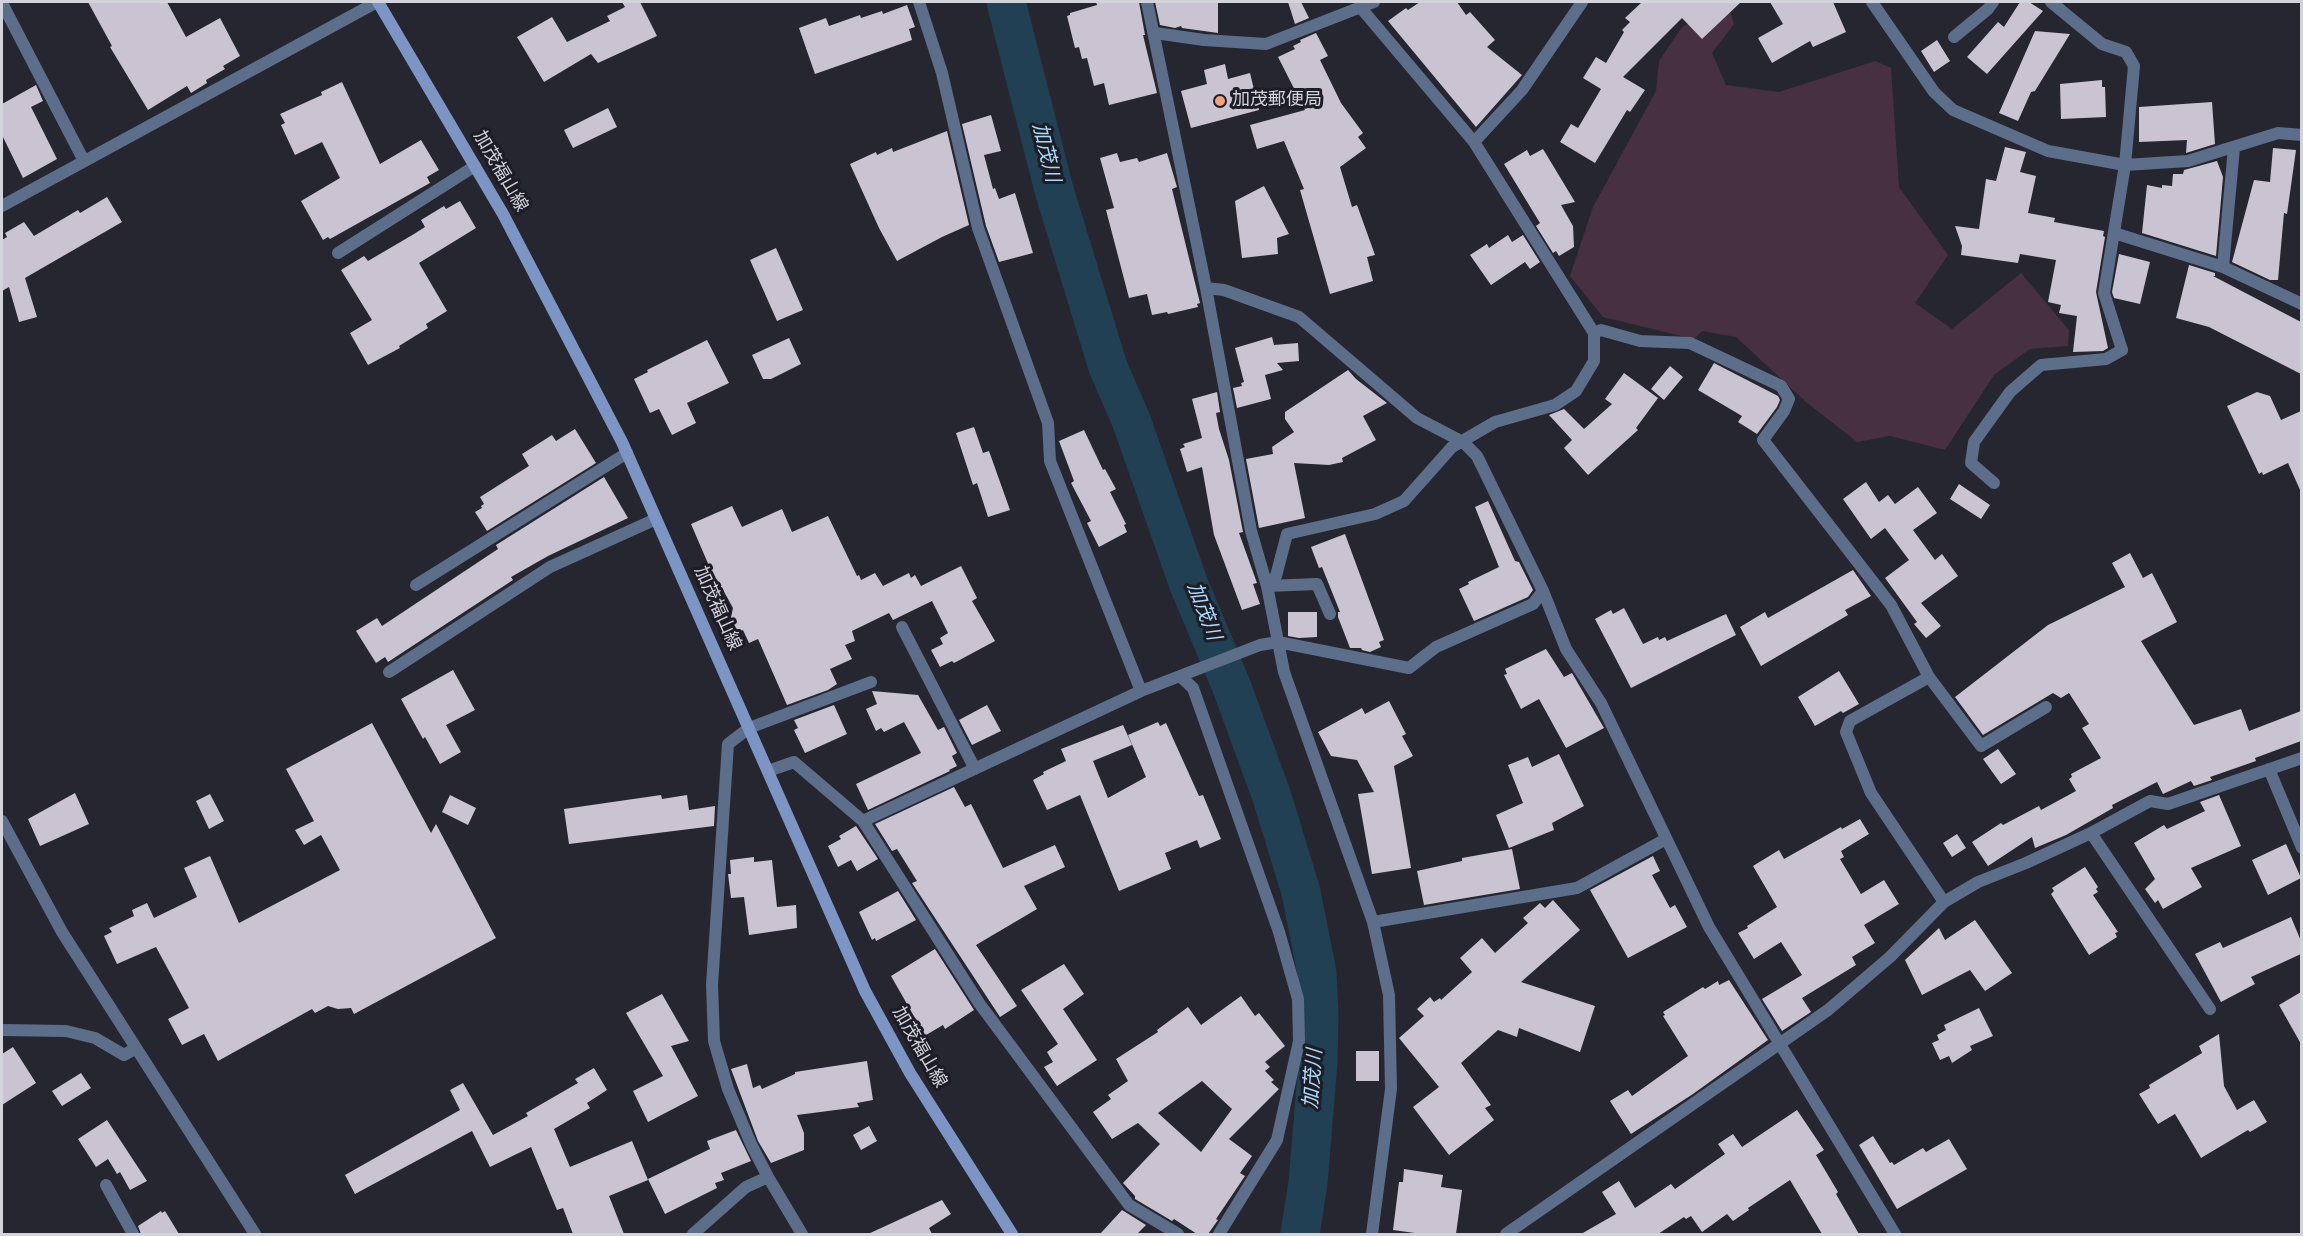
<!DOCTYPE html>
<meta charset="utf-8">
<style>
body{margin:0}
#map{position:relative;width:2303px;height:1236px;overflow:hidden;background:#262631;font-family:Overpass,sans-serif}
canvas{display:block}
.frame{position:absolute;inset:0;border:3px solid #d3d3db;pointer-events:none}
</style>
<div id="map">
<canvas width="2303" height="1236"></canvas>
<div class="frame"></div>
</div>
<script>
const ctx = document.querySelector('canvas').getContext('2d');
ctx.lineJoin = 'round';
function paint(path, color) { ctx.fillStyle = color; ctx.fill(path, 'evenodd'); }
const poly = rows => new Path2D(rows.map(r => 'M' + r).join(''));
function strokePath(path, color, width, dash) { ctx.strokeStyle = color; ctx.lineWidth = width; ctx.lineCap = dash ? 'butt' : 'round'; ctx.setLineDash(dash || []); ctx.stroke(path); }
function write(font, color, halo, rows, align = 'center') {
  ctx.font = font + ' Overpass,"Noto Sans JP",sans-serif'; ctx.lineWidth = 6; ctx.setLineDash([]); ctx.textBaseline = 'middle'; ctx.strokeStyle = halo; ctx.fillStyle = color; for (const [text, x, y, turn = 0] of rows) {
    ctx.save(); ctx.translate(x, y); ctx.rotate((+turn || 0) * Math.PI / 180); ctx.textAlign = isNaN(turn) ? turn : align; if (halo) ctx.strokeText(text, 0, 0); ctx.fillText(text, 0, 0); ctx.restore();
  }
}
const green = poly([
 [1728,4,1734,24,1712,53,1726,85,1779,92,1875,61,1891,68,1899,187,1948,255,1915,303,1952,329,2021,273,2069,330,2068,346,2030,349,1994,375,1945,450,1890,436,1857,442,1806,402,1736,337,1702,331,1694,339,1603,317,1570,276,1593,207,1656,91,1659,61,1682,27]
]);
const river = poly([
 [1006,2,1054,190,1108,367,1131,420,1189,585,1231,685,1272,797,1301,892,1317,973,1319,1015,1318,1062,1308,1183,1300,1234]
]);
const building = poly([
 [88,2,167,2,186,37,220,18,240,56,223,66,225,69,206,80,207,83,191,93,187,86,148,110,110,47,112,46],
 [622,2,640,2,657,36,598,63,591,54,544,82,517,37,552,17,567,42,610,21,607,16,625,7],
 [1096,2,1139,2,1145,35,1143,35,1157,93,1109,105,1104,83,1094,86,1087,58,1082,59,1079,47,1075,48,1067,16,1070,15,1070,13,1097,5],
 [1155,2,1218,2,1218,33,1182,28,1181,26,1175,28,1160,25],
 [1288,2,1301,2,1309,18,1295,24],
 [1420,2,1457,2,1466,15,1470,12,1495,40,1487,47,1522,75,1476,127,1388,21,1406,8,1408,10],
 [1642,2,1741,2,1702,39,1682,18,1623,77,1645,90,1630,112,1627,110,1595,163,1560,142,1571,124,1578,128,1601,89,1583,78,1596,57,1606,63,1624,32,1622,30,1630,22,1625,18],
 [1770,2,1833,2,1846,32,1813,47,1810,41,1772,63,1758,38,1783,24],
 [2020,2,2029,2,2043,11,1987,74,1967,57,1998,22,2004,27],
 [907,5,915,27,909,29,912,40,815,74,799,28,826,18,829,26,860,15,861,18,882,11,883,14],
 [2035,31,2070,34,2035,91,2031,92,2018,121,1999,113],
 [1316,33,1328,56,1320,60,1341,103,1363,133,1358,137,1366,148,1340,167,1352,207,1357,205,1375,255,1367,257,1373,281,1330,294,1300,190,1304,189,1284,141,1257,149,1250,125,1305,110,1278,57,1295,49,1293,46,1301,42,1300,40],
 [1937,40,1950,61,1934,72,1921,51],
 [1225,64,1228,79,1250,73,1259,110,1191,128,1181,91,1207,84,1204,70],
 [2102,80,2102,87,2105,87,2106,117,2061,119,2060,84],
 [342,82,380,164,421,140,439,170,427,177,430,183,330,239,328,237,323,240,301,201,340,178,322,142,295,155,281,125,285,123,280,114,322,95,321,92],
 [36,85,43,101,31,107,57,159,23,178,2,135,2,104],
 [2212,102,2215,144,2186,153,2187,140,2139,142,2139,107],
 [608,108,617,127,573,148,564,130],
 [991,115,1001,151,984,155,993,189,995,188,999,199,1015,193,1033,253,999,262,986,226,962,124],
 [947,131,969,225,942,237,897,261,879,228,850,164,876,152,877,155,892,148,893,152],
 [2005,147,2026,152,2020,172,2036,176,2028,213,2055,218,2054,222,2104,231,2103,236,2105,237,2096,292,2108,348,2103,351,2073,352,2077,316,2059,313,2061,305,2048,302,2056,260,2020,254,2018,263,1961,255,1962,246,1955,226,1979,229,1986,179,1996,181],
 [2273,148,2296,150,2287,214,2284,213,2278,280,2270,280,2232,262,2254,180,2270,182],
 [1543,149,1575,202,1561,205,1573,226,1574,247,1559,256,1556,251,1553,253,1536,226,1540,223,1504,164,1527,150,1530,156],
 [1117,153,1120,162,1137,158,1139,162,1167,153,1177,187,1172,189,1200,303,1197,304,1198,307,1168,314,1167,312,1152,315,1147,294,1129,298,1106,210,1114,208,1100,158],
 [2217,161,2223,177,2216,256,2142,233,2147,185,2162,188,2162,185,2172,186,2173,174,2183,174,2184,170],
 [1264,186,1289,234,1277,238,1278,254,1242,258,1235,201],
 [107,197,122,222,25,278,37,317,19,322,9,287,2,291,2,240,7,237,5,233,24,222,34,236,78,210,80,213],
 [460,201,476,228,419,263,447,311,426,324,428,328,399,346,400,348,368,365,350,333,372,320,341,270,364,256,368,261,414,234,425,227,421,220,444,206,446,209],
 [1508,235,1512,242,1523,235,1540,262,1530,269,1525,262,1491,285,1470,255,1487,244,1489,248],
 [776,248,803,310,777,321,750,260],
 [2119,254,2150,262,2140,304,2114,298,2112,292],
 [2189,265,2215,273,2215,276,2213,276,2301,322,2301,374,2209,327,2176,318],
 [1272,337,1274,345,1298,343,1299,361,1277,363,1283,370,1265,375,1271,399,1237,408,1233,388,1242,386,1241,383,1244,382,1235,348],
 [789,338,801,364,771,379,763,379,752,355],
 [707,340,729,383,687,403,696,423,672,435,659,409,650,413,634,379,648,372,647,370],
 [1714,363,1778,396,1780,400,1777,407,1757,434,1738,422,1742,416,1698,390],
 [1670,366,1683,377,1664,400,1651,389],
 [1348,370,1356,379,1387,403,1363,416,1376,440,1342,458,1343,462,1329,465,1294,463,1305,518,1259,528,1246,459,1273,454,1272,447,1294,432,1285,419,1285,412],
 [1624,373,1658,398,1636,428,1638,430,1588,475,1564,448,1572,440,1549,415,1564,409,1584,429,1612,404,1605,399],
 [1217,392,1220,412,1216,413,1219,429,1229,460,1243,532,1239,533,1257,583,1253,584,1260,604,1242,610,1214,535,1202,467,1187,472,1180,449,1185,447,1183,444,1202,438,1192,399],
 [2257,392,2270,396,2281,420,2301,411,2301,492,2288,463,2263,475,2262,472,2259,474,2227,406],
 [974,427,983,453,989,451,1010,510,988,517,977,483,973,485,956,433],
 [575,429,596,463,487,531,475,512,482,508,481,506,484,504,480,497,529,466,522,454,552,435,556,441],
 [1084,430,1103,470,1105,469,1116,489,1110,492,1126,524,1124,525,1127,532,1099,547,1087,523,1091,521,1071,483,1074,481,1059,441],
 [604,477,628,518,548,556,511,577,513,580,388,662,385,657,376,663,356,631,377,618,382,626,498,549,496,545],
 [1866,482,1879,502,1888,495,1895,504,1918,487,1937,513,1913,530,1935,560,1942,554,1958,576,1921,603,1941,626,1926,638,1914,624,1917,622,1885,578,1909,560,1885,528,1871,539,1843,499],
 [1959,484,1990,505,1981,519,1950,499],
 [1488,501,1515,561,1519,562,1533,590,1528,597,1474,621,1459,589,1469,584,1468,582,1499,567,1475,507],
 [732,506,742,527,782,509,792,532,828,516,857,576,859,575,861,580,875,573,883,586,909,573,911,578,915,575,921,586,961,566,977,598,972,601,995,641,954,663,952,661,940,667,931,650,943,644,940,638,948,633,932,601,893,620,889,613,852,631,855,641,845,645,852,659,830,669,837,684,828,690,787,705,758,639,749,643,743,630,738,633,731,617,733,608,722,588,719,589,691,524],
 [1345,534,1384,640,1379,642,1381,647,1370,652,1362,650,1361,648,1350,648,1338,617,1338,612,1340,612,1322,567,1319,568,1311,547],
 [2130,553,2143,578,2152,573,2177,622,2141,641,2194,725,2241,709,2249,731,2301,711,2301,741,2255,758,2256,761,2210,777,2212,780,2194,786,2191,781,2163,794,2157,782,2112,805,2113,808,2066,835,2035,848,2032,837,1988,866,1972,842,2001,823,2003,825,2039,806,2041,810,2076,791,2069,779,2072,777,2071,774,2101,758,2082,728,2089,724,2069,693,2061,698,2053,693,1983,735,1955,697,2048,625,2125,587,2112,563],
 [1853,570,1871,596,1845,610,1848,615,1761,666,1740,627,1765,612,1768,618],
 [1624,608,1643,644,1658,637,1659,640,1665,637,1667,641,1726,614,1736,635,1631,688,1595,619,1611,610,1613,614],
 [1288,612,1317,612,1317,637,1299,638,1288,636],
 [1546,649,1564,677,1572,673,1604,728,1566,748,1539,699,1521,709,1504,675,1507,674,1505,669],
 [453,670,475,710,446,725,461,752,440,764,425,737,423,739,401,699],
 [1839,671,1859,704,1843,713,1841,711,1815,726,1798,697],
 [872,691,918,695,938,730,944,727,957,753,952,756,957,766,949,770,950,771,868,810,856,784,921,753,904,722,884,732,881,728,876,731,866,709,877,704],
 [1389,701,1406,734,1402,736,1413,756,1394,766,1411,868,1372,874,1358,794,1374,792,1357,760,1331,756,1318,732,1362,708,1365,714],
 [834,705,847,734,805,753,794,730,798,728,794,720],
 [987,705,1001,731,972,745,959,720],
 [1158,722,1160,726,1166,723,1199,796,1203,795,1221,839,1200,848,1197,840,1165,853,1171,869,1119,891,1080,795,1047,810,1033,780,1044,774,1043,772,1066,761,1061,749,1123,725,1132,745,1093,761,1108,798,1146,777,1128,735],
 [372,723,431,833,436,824,496,938,354,1014,351,1008,338,1009,328,1006,315,1013,312,1009,218,1061,204,1034,182,1045,168,1019,189,1008,156,947,117,964,104,936,112,932,109,928,134,916,132,910,147,903,154,918,197,897,184,868,210,856,239,923,340,870,321,835,304,845,295,830,314,821,286,769],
 [1998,749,2016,774,2001,784,1983,759],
 [1559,754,1584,806,1552,823,1554,830,1509,848,1496,815,1523,803,1508,765,1528,757,1532,767],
 [954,787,965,807,971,804,1003,868,1055,845,1065,867,1024,886,1037,909,976,945,1017,1006,1000,1017,912,883,917,881,897,849,892,851,875,824],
 [75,793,89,824,40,846,28,819],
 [210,794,224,821,209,829,196,801],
 [450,795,476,808,468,825,442,812],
 [661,795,662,799,687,795,689,810,715,806,714,826,569,844,564,809],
 [2219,795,2241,846,2191,868,2202,887,2163,909,2158,900,2155,903,2145,889,2155,879,2134,843,2164,825,2167,829,2205,811,2200,802],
 [1860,819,1869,834,1841,851,1844,857,1840,859,1861,894,1884,880,1899,904,1864,925,1875,943,1852,957,1856,965,1802,998,1811,1012,1782,1031,1762,999,1802,975,1781,942,1754,959,1738,933,1748,928,1747,926,1777,907,1753,866,1779,850,1784,859,1841,827,1842,829],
 [856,826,878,859,857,871,851,860,838,867,828,846,841,839,839,836],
 [1957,834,1966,848,1952,857,1943,843],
 [2286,844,2301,878,2268,895,2252,860],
 [1512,849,1520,889,1424,905,1417,871,1462,861,1462,858],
 [1653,856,1660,871,1652,875,1670,908,1675,905,1687,927,1628,958,1590,890],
 [754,857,754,862,772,860,777,907,796,905,797,928,749,935,744,897,731,898,728,874,731,874,730,860],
 [2085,867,2098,887,2096,889,2098,892,2093,895,2118,932,2115,933,2117,937,2089,955,2051,894,2054,891,2052,888],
 [898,891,916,920,876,941,875,938,872,940,859,912],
 [1553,900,1580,930,1521,982,1595,1006,1580,1052,1519,1028,1517,1037,1498,1030,1461,1063,1491,1105,1485,1108,1494,1120,1449,1155,1413,1107,1439,1087,1399,1038,1424,1016,1417,1009,1430,997,1434,1002,1440,998,1441,1000,1472,972,1460,958,1482,938,1495,953,1528,923,1523,918,1540,903,1545,908],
 [2291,917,2301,941,2301,954,2251,977,2255,984,2221,1002,2195,954,2220,942,2223,948],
 [1975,920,2012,973,1985,991,1970,970,1922,995,1905,960,1939,928,1945,940],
 [935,949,974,1010,945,1029,943,1025,921,1038,907,1013,911,1011,891,976],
 [1064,964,1084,994,1063,1009,1097,1060,1057,1086,1044,1067,1053,1062,1047,1052,1058,1044,1021,990],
 [1729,980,1768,1040,1693,1094,1631,1134,1610,1101,1628,1090,1632,1096,1688,1056,1663,1016,1665,1015,1663,1012,1703,987,1705,989,1718,981,1719,985],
 [2301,992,2301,1044,2279,1005],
 [662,994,689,1041,671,1046,698,1096,648,1122,633,1091,663,1076,626,1013],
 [1241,996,1255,1016,1259,1013,1285,1046,1265,1062,1270,1067,1265,1071,1274,1080,1271,1082,1279,1089,1229,1139,1252,1156,1240,1173,1245,1176,1216,1219,1218,1220,1208,1234,1197,1234,1174,1219,1172,1221,1135,1199,1135,1196,1123,1183,1160,1144,1138,1123,1112,1139,1093,1112,1111,1099,1108,1095,1128,1081,1116,1059,1158,1032,1157,1030,1188,1007,1201,1025],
 [1202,1081,1232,1109,1201,1152,1158,1113],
 [1979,1008,1993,1036,1970,1046,1972,1050,1952,1063,1949,1056,1940,1060,1932,1043,1939,1040,1937,1035,1946,1030,1944,1025],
 [2219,1034,2224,1086,2237,1110,2254,1100,2267,1122,2250,1132,2248,1130,2201,1158,2175,1114,2158,1124,2139,1094,2150,1088,2149,1085,2202,1053,2199,1046],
 [13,1047,36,1083,2,1105,2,1054],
 [1356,1051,1379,1051,1379,1081,1356,1081],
 [867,1061,873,1100,857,1103,859,1107,797,1115,804,1133,804,1150,771,1163,758,1141,731,1069,747,1064,753,1088,760,1085,762,1089,795,1074,795,1072],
 [594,1068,607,1090,587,1103,590,1108,554,1129,570,1167,632,1141,648,1180,609,1196,624,1234,573,1234,563,1208,557,1210,531,1147,490,1167,472,1131,355,1194,345,1175,460,1110,450,1090,463,1083,493,1135,528,1116,526,1113,578,1083,575,1079],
 [81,1073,91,1088,62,1106,52,1091],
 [1797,1110,1824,1150,1816,1155,1838,1192,1836,1194,1859,1234,1822,1234,1790,1180,1748,1208,1749,1210,1733,1221,1727,1214,1702,1232,1691,1216,1686,1219,1684,1217,1658,1234,1581,1234,1616,1214,1602,1192,1619,1181,1635,1208,1671,1184,1675,1189,1725,1154,1718,1144,1733,1134,1742,1147],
 [107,1120,147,1181,130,1190,120,1172,117,1174,108,1159,96,1167,78,1139],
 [869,1126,877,1141,861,1150,853,1135],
 [736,1130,751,1161,721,1173,724,1180,715,1183,717,1188,665,1214,648,1179,710,1149,707,1141],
 [1873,1136,1890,1163,1892,1162,1894,1165,1923,1148,1926,1152,1949,1139,1967,1169,1897,1209,1859,1145],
 [1404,1169,1443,1175,1441,1187,1462,1190,1456,1234,1422,1234,1393,1230,1399,1182,1403,1182],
 [942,1200,951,1214,929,1228,932,1234,868,1234],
 [1122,1210,1146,1225,1137,1234,1100,1234],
 [161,1211,162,1213,165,1211,179,1234,141,1234,138,1226]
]);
const service = poly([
 [1994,483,1971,463,1974,442,2010,392,2041,365,2106,359,2122,350],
 [1929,677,1981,746,2046,707]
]);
const minor = poly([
 [919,2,942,73,978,228,1048,423,1050,461,1141,691],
 [1147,2,1206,288,1251,531,1267,586,1284,672,1373,922,1389,995,1391,1089,1372,1234],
 [1872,2,1934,92,1953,110,2048,151,2125,165,2188,161,2278,133,2302,135],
 [2051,2,2102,44,2126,52,2134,66,2125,165,2104,293,2122,350],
 [2,3,84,161],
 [1155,33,1204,40,1266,44,1374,2],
 [1954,37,1988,9,1993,2],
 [1474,142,1522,90,1582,2],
 [2,206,377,2],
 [2114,233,2223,267,2302,304],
 [338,253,475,166],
 [2223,267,2234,148],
 [1206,288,1224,290,1299,317,1417,418,1463,442,1477,456,1543,591,1566,649,1601,703,1709,927,1895,1234],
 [1594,333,1601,330,1640,341,1690,343,1781,386,1789,399,1784,411,1763,440,1891,605,1929,677,1850,721,1846,732,1871,793,1944,902],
 [416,585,627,453],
 [1267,586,1276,576,1287,534,1375,514,1404,501,1452,447,1495,422,1555,405,1576,391,1594,361,1594,333,1474,142,1361,8],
 [1267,586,1317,584,1330,614],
 [902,627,975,769],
 [389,672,550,567,656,519],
 [1180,676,1260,645,1278,642,1409,668,1436,647,1533,604,1543,591],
 [2269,769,2302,848],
 [768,771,794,762,863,821,979,1003,1129,1205,1178,1234],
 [2,821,62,932,255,1234],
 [863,821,1141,691,1180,676,1193,688,1279,932,1298,999,1299,1041,1277,1140,1219,1234],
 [2091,833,2210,1009],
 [1373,922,1577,888,1666,839],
 [2,1030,66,1031,95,1038,124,1055,136,1048],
 [106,1185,133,1234],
 [693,1234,746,1187,768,1177],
 [802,1234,768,1177,751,1144,728,1089,714,1041,712,985,728,744,749,728,871,682],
 [1506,1234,1828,1010,1890,957,1944,902,1978,882,2026,863,2091,833,2150,801,2168,804,2302,758]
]);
const secondary = poly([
 [378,2,503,214,622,442,865,991,910,1073,1012,1234]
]);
const markers = [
 [1220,101,6,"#f1a17b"]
];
const poiNames = [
 ["加茂郵便局",1232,101]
];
const streetNames = [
 ["加茂福山線",499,172,60],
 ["加茂福山線",716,609,66],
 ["加茂福山線",918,1048,60]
];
const waterNames = [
 ["加茂川",1044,153,76],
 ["加茂川",1202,612,69],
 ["加茂川",1315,1079,-86]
];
paint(green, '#463041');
strokePath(river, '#214054', 39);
paint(building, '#cac3d1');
strokePath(service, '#5d6e8b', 12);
strokePath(minor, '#5d6e8b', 12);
strokePath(secondary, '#7c95c4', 12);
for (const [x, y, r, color] of markers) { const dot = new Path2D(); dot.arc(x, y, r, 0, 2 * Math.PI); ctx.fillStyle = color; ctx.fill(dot); strokePath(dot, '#1d1c27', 2); }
write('18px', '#d3d3db', '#1d1c27', poiNames, 'left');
write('18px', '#d3d3db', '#1d1c27', streetNames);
write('italic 20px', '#acdaf9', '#1d1c27', waterNames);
</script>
